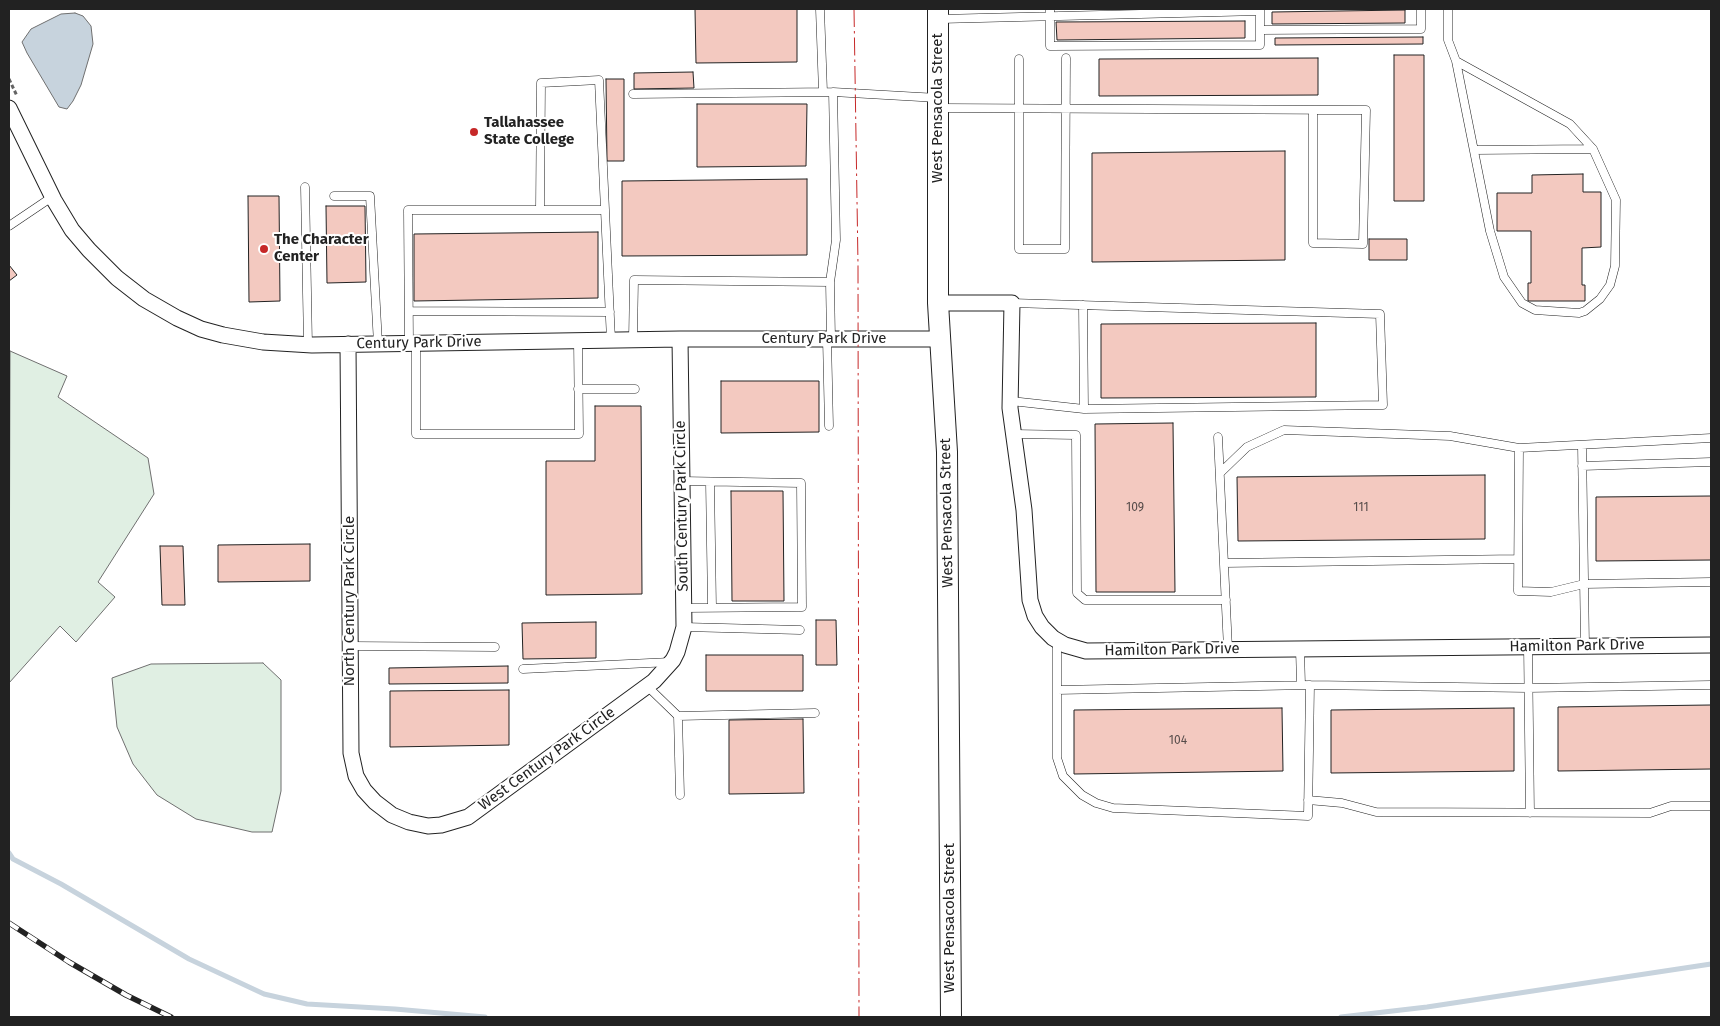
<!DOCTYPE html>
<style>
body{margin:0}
#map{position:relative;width:1720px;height:1026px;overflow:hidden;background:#fff;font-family:"Fira Sans",sans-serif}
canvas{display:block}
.frame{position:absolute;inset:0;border:10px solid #222;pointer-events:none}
</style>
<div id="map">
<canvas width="1720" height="1026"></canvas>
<div class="frame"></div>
</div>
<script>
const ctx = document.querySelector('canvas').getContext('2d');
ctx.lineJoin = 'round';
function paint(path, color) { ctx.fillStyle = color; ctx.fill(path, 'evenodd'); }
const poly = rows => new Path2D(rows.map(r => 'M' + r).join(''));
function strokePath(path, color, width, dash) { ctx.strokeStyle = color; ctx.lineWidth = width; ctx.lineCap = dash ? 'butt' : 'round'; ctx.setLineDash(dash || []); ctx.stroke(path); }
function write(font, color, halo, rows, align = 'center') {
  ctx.font = font + ' "Fira Sans",sans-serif'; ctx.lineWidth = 4; ctx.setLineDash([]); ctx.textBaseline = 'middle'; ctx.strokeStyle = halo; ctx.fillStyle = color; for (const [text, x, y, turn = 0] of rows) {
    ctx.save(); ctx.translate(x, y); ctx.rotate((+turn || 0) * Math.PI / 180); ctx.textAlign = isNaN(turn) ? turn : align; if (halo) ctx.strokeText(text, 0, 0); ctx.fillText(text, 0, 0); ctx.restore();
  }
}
const green = poly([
 [10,351,67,376,58,397,148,458,154,494,98,582,115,597,76,642,60,626,9,683,10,351],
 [263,663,281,680,281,791,272,832,252,832,196,819,157,795,133,764,117,727,112,678,151,664,263,663]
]);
const water = poly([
 [75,13,83,16,91,26,93,44,81,85,73,101,67,109,59,107,27,53,22,42,31,29,61,14,75,13]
]);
const stream = poly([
 [9,853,13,859,61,884,189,959,264,994,307,1004,395,1009,485,1017],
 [1341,1017,1427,1007,1711,964]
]);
const building = poly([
 [695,9,797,9,797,62,696,63,695,9],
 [1405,10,1405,23,1272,24,1272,12,1405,10],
 [1245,21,1245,38,1057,40,1056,22,1245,21],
 [1423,37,1423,44,1275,45,1275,38,1423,37],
 [1394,55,1424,55,1424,201,1394,201,1394,55],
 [1318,58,1318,95,1099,96,1099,59,1318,58],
 [693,72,694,88,634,89,634,73,693,72],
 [606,79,624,79,624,161,607,161,606,79],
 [697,104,807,104,806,166,697,167,697,104],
 [1285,151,1285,260,1092,262,1092,153,1285,151],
 [1583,174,1583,192,1601,192,1601,247,1582,248,1582,285,1585,285,1585,301,1528,301,1528,283,1531,283,1531,231,1497,231,1497,193,1532,193,1532,175,1583,174],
 [807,179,807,255,622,256,622,181,807,179],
 [248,196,279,196,280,301,249,302,248,196],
 [326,206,365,206,366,282,327,283,326,206],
 [598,232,598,298,414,301,414,234,598,232],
 [1369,239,1407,239,1407,260,1369,260,1369,239],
 [9,265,17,275,9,281,9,265],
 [1316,323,1316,397,1101,398,1101,324,1316,323],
 [721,381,819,381,819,432,721,433,721,381],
 [595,406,641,406,642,594,546,595,546,461,595,461,595,406],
 [1173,423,1175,592,1096,592,1095,424,1173,423],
 [1485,475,1485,539,1238,541,1237,477,1485,475],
 [731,491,783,491,784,601,732,601,731,491],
 [1711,496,1711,560,1596,561,1596,497,1711,496],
 [310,544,310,581,218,582,218,545,310,544],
 [160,546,183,546,185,605,162,605,160,546],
 [816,620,836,620,837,665,816,665,816,620],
 [596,622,596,658,523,659,522,623,596,622],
 [706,655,803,655,803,691,706,691,706,655],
 [508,666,508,683,389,684,389,668,508,666],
 [509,690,509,745,390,747,390,691,509,690],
 [1711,705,1711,769,1558,771,1558,707,1711,705],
 [1282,708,1283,771,1074,774,1074,710,1282,708],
 [1514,708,1514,771,1331,773,1331,710,1514,708],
 [803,719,804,793,729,794,729,720,803,719]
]);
const path = poly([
 [9,79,17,96]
]);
const lane = poly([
 [820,9,823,92],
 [1050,9,1050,46,1260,45,1260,9],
 [1448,9,1448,40,1456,61,1490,231,1504,277,1522,303,1535,310,1579,313,1585,311,1600,299,1610,285,1615,266,1616,200,1593,149,1570,124,1456,61],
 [940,19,1260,11],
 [1260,30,1421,29,1421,9],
 [1019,59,1019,249,1065,249,1066,58],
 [633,94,833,92,938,98],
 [938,108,1366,110,1363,244,1313,243,1313,110],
 [1474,150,1593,149],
 [305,187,308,345],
 [334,196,370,196,378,344],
 [540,210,541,83,599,80,611,340],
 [9,226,52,197],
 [1083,305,1084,409],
 [409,311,610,312],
 [633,339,634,280,830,282],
 [827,339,829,426],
 [831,339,830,282,836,240,833,92],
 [409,343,408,210,605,210],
 [416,343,416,434,579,434,578,340],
 [578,389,635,389],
 [1011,401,1084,409,1383,405,1380,314,1012,303],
 [1014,434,1076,435,1077,593,1085,600,1226,600],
 [1218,437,1228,649],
 [1582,445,1585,646],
 [1519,448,1518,591,1551,592,1584,584,1711,582],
 [1582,466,1711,462],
 [1220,473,1247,447,1284,430,1450,436,1519,448,1711,438],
 [682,481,801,483,802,607,684,608],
 [710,482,712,607],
 [1224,563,1518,559],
 [684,627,800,630],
 [1057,641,1057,758,1063,776,1082,795,1096,803,1113,808,1308,816,1310,685],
 [350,646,495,647],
 [1528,646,1530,813],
 [1300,649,1301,685],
 [523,669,671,662],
 [647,686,678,716,815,713],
 [1057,690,1310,685,1528,688,1711,685],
 [678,716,680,795],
 [1308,800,1342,803,1376,812,1650,813,1671,806,1711,806]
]);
const street = poly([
 [9,108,54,200,72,230,89,250,117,278,144,299,177,318,201,329,223,335,263,342,312,345,680,339,940,339],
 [938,303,1012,303,1010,408,1024,510,1030,600,1035,616,1042,627,1053,638,1065,645,1086,651,1711,645],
 [348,344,351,753,356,776,364,790,375,802,392,815,409,822,428,826,441,825,468,817,654,681,673,660,677,652,684,627,680,339]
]);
const secondary = poly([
 [938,9,938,303,947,452,951,1017]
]);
const rail = poly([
 [9,923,69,962,126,995,171,1017]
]);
const power = poly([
 [854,9,858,264,859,1017]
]);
const markers = [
 [474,132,5,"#c62828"],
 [264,249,5,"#c62828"]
];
const numberNames = [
 ["109",1135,508],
 ["111",1361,508],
 ["104",1178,741]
];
const streetNames = [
 ["West Pensacola Street",938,108,-90],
 ["Century Park Drive",824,339],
 ["Century Park Drive",419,343,-1],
 ["South Century Park Circle",682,506,-91],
 ["West Pensacola Street",947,513,-91],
 ["North Century Park Circle",350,601,-90],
 ["Hamilton Park Drive",1577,646,-1],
 ["Hamilton Park Drive",1172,650,-1],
 ["West Century Park Circle",547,759,-36],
 ["West Pensacola Street",950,918,-90]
];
const poiNames = [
 ["Tallahassee",484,123],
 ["State College",484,140],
 ["The Character",274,240],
 ["Center",274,257]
];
paint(green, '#e0efe3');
strokePath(green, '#6f6f6f', 1);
paint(water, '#c7d3dd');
strokePath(water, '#6f6f6f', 1);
strokePath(stream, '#c7d3dd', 5);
paint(building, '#f3c9c0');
strokePath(building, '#222', 1);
strokePath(lane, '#222', 9);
strokePath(street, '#222', 17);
strokePath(secondary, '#222', 22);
strokePath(path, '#646464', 3, [4, 2.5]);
strokePath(lane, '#fff', 8);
strokePath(street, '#fff', 15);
strokePath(secondary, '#fff', 20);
strokePath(rail, '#222', 5.5);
strokePath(rail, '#fff', 4, [11]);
strokePath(power, '#c62828', 1, [18, 4, 2.5, 4]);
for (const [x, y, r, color] of markers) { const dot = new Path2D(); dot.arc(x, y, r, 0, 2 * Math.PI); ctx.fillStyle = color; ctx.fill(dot); strokePath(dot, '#fff', 2); }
write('12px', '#564c4a', null, numberNames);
write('15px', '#222', '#fff', streetNames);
write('bold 15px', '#222', '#fff', poiNames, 'left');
</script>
